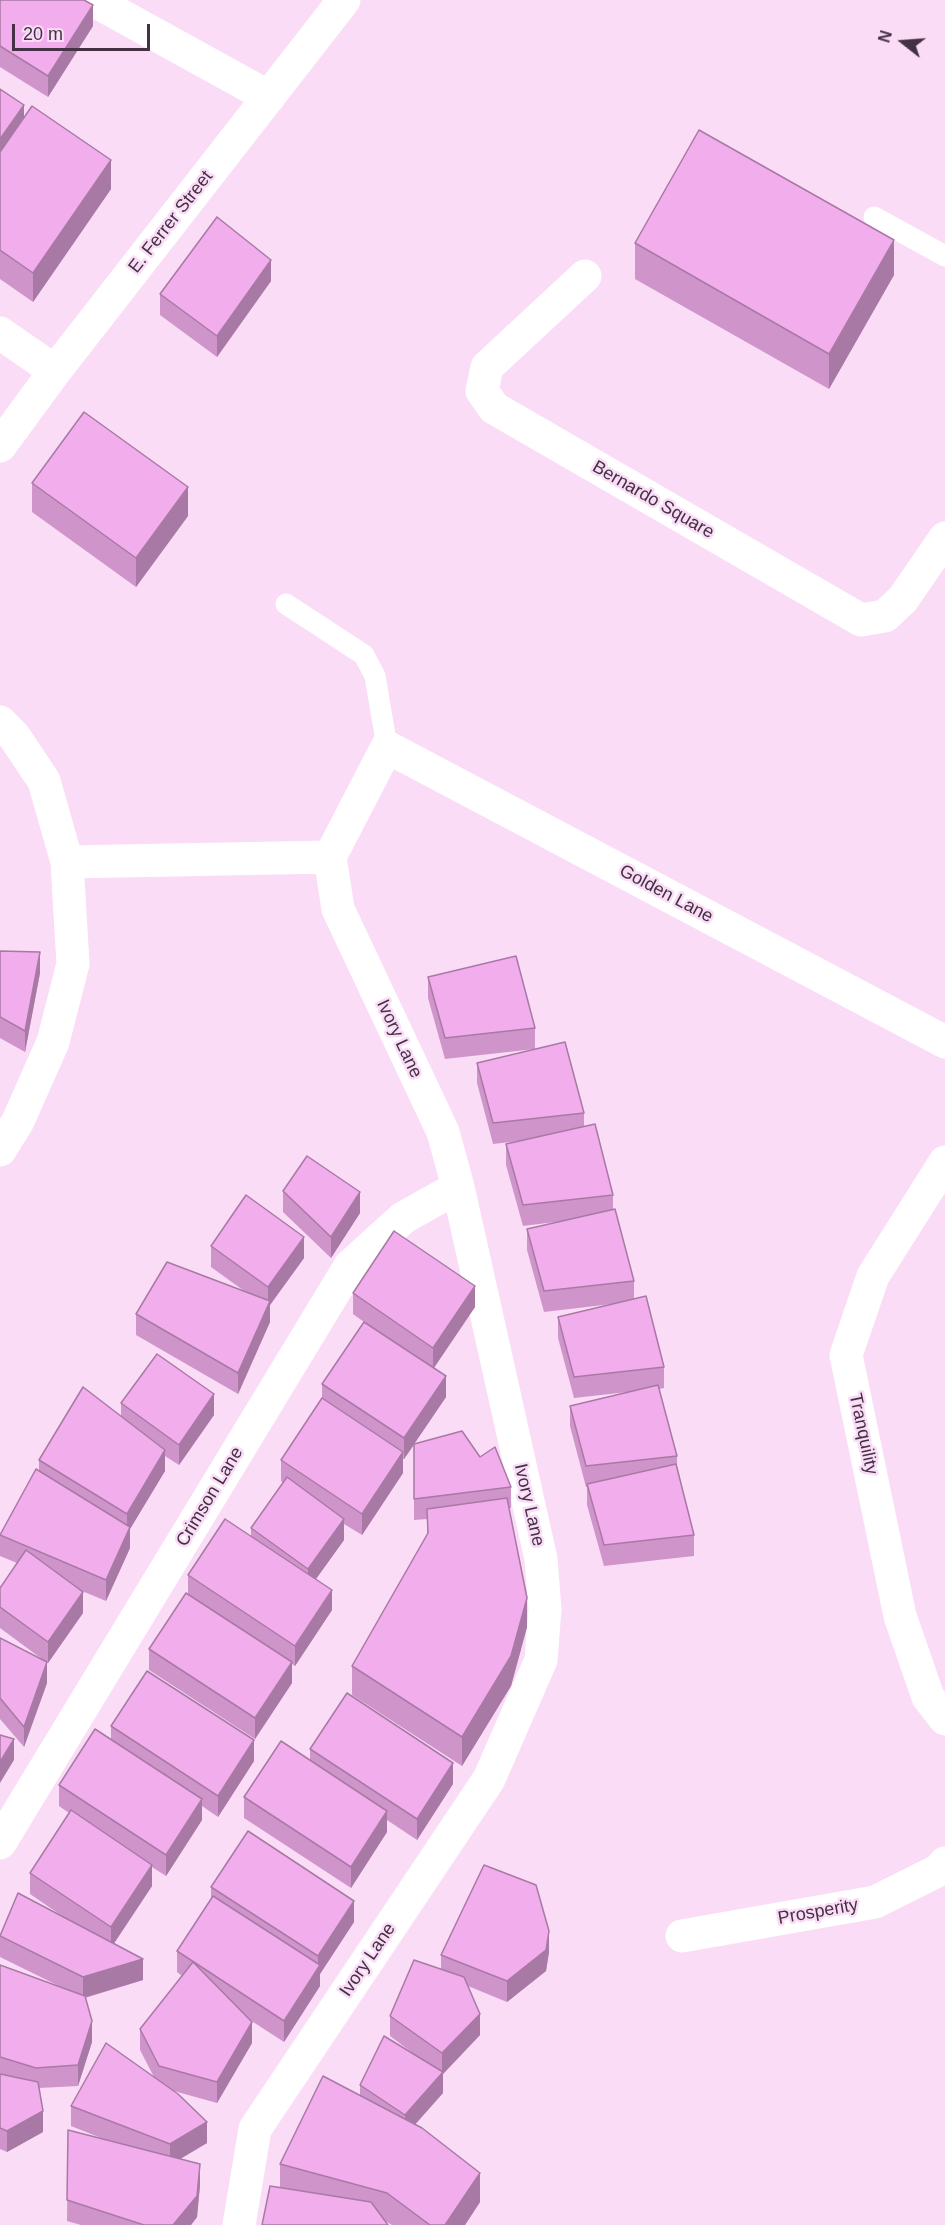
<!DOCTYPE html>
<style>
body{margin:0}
#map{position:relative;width:945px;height:2225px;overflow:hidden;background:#fadcf7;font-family:Arial,sans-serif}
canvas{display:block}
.north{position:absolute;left:873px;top:12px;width:60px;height:60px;-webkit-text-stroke:4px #fadcf7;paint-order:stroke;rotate:287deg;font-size:16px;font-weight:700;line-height:24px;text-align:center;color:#443143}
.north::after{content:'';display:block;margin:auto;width:21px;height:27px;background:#443143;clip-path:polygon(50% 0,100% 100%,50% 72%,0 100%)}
.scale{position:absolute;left:12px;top:24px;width:138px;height:27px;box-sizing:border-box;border:3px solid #443143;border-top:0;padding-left:8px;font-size:18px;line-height:21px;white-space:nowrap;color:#443143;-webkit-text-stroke:4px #fadcf7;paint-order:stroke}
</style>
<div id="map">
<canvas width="945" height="2225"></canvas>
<div class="north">N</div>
<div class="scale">20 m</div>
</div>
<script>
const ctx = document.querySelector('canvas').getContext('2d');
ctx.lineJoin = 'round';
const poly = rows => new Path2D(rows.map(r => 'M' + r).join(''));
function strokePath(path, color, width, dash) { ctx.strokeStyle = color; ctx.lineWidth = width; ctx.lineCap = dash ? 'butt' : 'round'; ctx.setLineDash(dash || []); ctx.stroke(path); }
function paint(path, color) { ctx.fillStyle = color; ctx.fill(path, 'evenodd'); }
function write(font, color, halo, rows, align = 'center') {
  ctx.font = font + ' Arial,sans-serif'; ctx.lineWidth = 5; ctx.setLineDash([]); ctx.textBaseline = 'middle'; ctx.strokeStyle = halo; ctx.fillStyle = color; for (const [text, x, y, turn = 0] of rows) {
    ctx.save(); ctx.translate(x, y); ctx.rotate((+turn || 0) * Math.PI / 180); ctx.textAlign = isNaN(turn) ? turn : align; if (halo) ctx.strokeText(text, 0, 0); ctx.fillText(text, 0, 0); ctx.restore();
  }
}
const service = poly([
 [874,217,945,256],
 [286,604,364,655,375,676,387,747]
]);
const minor = poly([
 [93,0,269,97],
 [585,276,487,367,482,391,494,408,861,620,885,616,903,599,945,538],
 [0,333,55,371],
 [0,446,55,371,344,0],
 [0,722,14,736,44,781,67,862,73,964,53,1042,18,1121,0,1150],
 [67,862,330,857],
 [945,1162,873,1276,846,1355,900,1616,928,1697,945,1719],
 [0,1843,350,1266,403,1218,458,1187],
 [682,1936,875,1902,939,1870,945,1863],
 [239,2225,255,2129,489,1779,541,1660,545,1609,541,1559,458,1187,443,1132,338,909,330,857,387,747,945,1042]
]);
const wall = poly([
 [0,0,93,26,48,97,0,67],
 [0,89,24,118,111,189,33,302,0,279],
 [635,243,894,275,829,389,635,279],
 [271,281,217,357,160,315,160,294],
 [32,483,188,516,136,587,32,512],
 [0,951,40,973,25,1052,0,1038],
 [428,977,535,1028,535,1049,445,1059,428,998],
 [477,1063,584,1113,584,1126,613,1195,613,1209,634,1281,634,1299,664,1367,664,1388,659,1389,677,1456,677,1467,694,1535,694,1556,604,1566,587,1505,587,1487,586,1487,570,1426,570,1406,628,1392,574,1398,558,1338,558,1317,612,1304,544,1312,527,1250,527,1229,563,1221,523,1226,506,1165,506,1144,519,1141,493,1144,477,1083],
 [283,1191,360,1213,331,1258,283,1212],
 [211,1246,304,1258,270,1305,270,1322,238,1394,136,1335,136,1314,247,1293,211,1267],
 [353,1293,475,1307,434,1368,446,1397,414,1444,480,1457,511,1487,511,1508,509,1508,527,1627,511,1686,462,1766,352,1695,352,1666,427,1536,427,1519,414,1520,414,1445,404,1459,403,1459,403,1473,362,1535,344,1524,344,1540,316,1579,332,1610,295,1666,292,1664,292,1683,255,1739,149,1670,149,1649,188,1594,188,1575,251,1537,251,1528,283,1483,281,1481,281,1460,322,1398,322,1384,364,1322,353,1314],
 [121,1403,214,1415,179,1465,165,1456,165,1471,130,1529,130,1548,106,1601,82,1591,83,1613,48,1663,47,1662,47,1683,24,1747,0,1719,0,1638,46,1662,0,1628,0,1588,17,1563,0,1556,0,1535,39,1471,39,1460,121,1416],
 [111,1726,254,1761,218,1817,202,1806,202,1820,166,1876,152,1867,152,1886,114,1943,143,1980,85,1998,92,2042,78,2086,39,2088,43,2132,7,2152,0,2149,0,1965,65,1989,0,1957,0,1936,65,1918,30,1894,30,1873,69,1813,59,1806,59,1785,111,1739],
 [310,1749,453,1784,417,1840,387,1820,387,1832,351,1888,244,1818,244,1797,310,1760],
 [211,1887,354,1922,320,1974,320,1986,284,2042,250,2020,252,2043,217,2103,174,2091,207,2143,180,2159,200,2185,197,2217,191,2225,81,2225,67,2221,68,2130,106,2140,71,2126,71,2106,154,2077,140,2050,140,2029,182,1976,177,1972,177,1951,211,1899],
 [549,1952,546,1971,507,2002,468,1986,480,2035,443,2074,443,2093,415,2124,480,2202,465,2225,392,2225,387,2222,280,2187,280,2164,360,2096,360,2085,414,2054,390,2036,390,2016,441,1969,441,1955]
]);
const shadedWall = poly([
 [93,5,93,26,48,97,48,76],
 [24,105,24,134,0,168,0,139],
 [111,160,111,189,33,302,33,273],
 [894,240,894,275,829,389,829,354],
 [271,260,271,281,217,357,217,336],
 [188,487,188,516,136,587,136,558],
 [40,952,40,973,25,1052,25,1031],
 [360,1192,360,1213,331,1258,331,1237],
 [304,1237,304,1258,270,1305,270,1322,238,1394,238,1373,268,1306,268,1287],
 [475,1286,475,1307,433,1369,433,1348],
 [446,1376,446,1397,404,1459,404,1438],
 [214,1394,214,1415,179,1465,179,1445],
 [165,1450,165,1471,130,1529,130,1548,106,1601,106,1580,127,1534,127,1514],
 [403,1452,403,1473,362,1535,362,1514],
 [344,1519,344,1540,308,1590,308,1569],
 [332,1590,332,1610,295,1666,295,1646],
 [83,1592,83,1613,48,1663,48,1642],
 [527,1598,527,1627,511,1686,462,1766,462,1737],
 [47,1662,47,1683,24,1747,24,1727],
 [292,1662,292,1683,255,1739,255,1718],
 [14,1739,14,1760,0,1783,0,1762],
 [254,1740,254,1761,218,1817,218,1796],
 [453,1763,453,1784,417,1840,417,1819],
 [202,1799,202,1820,166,1876,166,1855],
 [387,1811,387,1832,351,1888,351,1867],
 [152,1865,152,1886,111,1948,111,1927],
 [354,1901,354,1922,320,1974,320,1986,284,2042,284,2021,318,1968,318,1956],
 [549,1931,549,1952,546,1971,507,2002,507,1981],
 [143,1959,143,1980,83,1998,83,1977],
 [480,2014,480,2035,443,2074,443,2093,405,2136,405,2115,442,2073,442,2053],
 [92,2021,92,2042,78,2086,78,2065],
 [252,2022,252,2043,217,2103,217,2082],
 [43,2111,43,2132,7,2152,7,2131],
 [207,2122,207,2143,170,2165,170,2144],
 [200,2164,200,2185,197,2217,191,2225,173,2225],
 [480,2173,480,2202,465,2225,445,2225]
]);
const building = poly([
 [0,0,84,0,93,5,48,76,0,46,0,0],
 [0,89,24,105,0,139,0,89],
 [32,106,111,160,33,273,0,250,0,152,32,106],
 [699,130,894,240,829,354,635,243,699,130],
 [217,217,271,260,217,336,160,294,217,217],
 [84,412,188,487,136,558,32,483,84,412],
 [0,951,40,952,25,1031,0,1017,0,951],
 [516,956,535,1028,445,1038,428,977,516,956],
 [565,1042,584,1113,493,1123,477,1063,565,1042],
 [595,1124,613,1195,523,1205,506,1144,595,1124],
 [307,1156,360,1192,331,1237,283,1191,307,1156],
 [246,1195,304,1237,268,1287,211,1246,246,1195],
 [615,1209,634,1281,544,1291,527,1229,615,1209],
 [394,1231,475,1286,433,1348,353,1293,394,1231],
 [167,1262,270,1301,238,1373,136,1314,167,1262],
 [646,1296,664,1367,574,1377,558,1317,646,1296],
 [364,1322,446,1376,404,1438,322,1384,364,1322],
 [157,1354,214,1394,179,1445,121,1403,157,1354],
 [658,1385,677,1456,586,1466,570,1406,658,1385],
 [83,1387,165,1450,127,1514,39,1460,83,1387],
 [322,1398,403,1452,362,1514,281,1460,322,1398],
 [462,1431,480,1457,495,1447,511,1487,414,1499,414,1444,462,1431],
 [676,1464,694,1535,604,1545,587,1484,676,1464],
 [36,1469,130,1527,106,1580,0,1535,36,1469],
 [287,1477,344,1519,308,1569,251,1528,287,1477],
 [507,1498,527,1598,511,1656,462,1737,352,1666,428,1533,427,1509,507,1498],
 [225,1519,332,1590,295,1646,188,1575,225,1519],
 [26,1550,83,1592,48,1642,0,1607,0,1588,26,1550],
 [186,1593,292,1662,255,1718,149,1649,186,1593],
 [0,1638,47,1662,24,1727,0,1698,0,1638],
 [147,1671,254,1740,218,1796,111,1726,147,1671],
 [347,1693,453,1763,417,1819,310,1749,347,1693],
 [95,1729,202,1799,166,1855,59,1785,95,1729],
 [0,1735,14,1739,0,1762,0,1735],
 [281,1741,387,1811,351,1867,244,1797,281,1741],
 [71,1810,152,1865,111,1927,30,1873,71,1810],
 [248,1831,354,1901,318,1956,211,1887,248,1831],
 [484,1865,536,1885,549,1931,546,1950,507,1981,441,1955,484,1865],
 [18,1893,143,1959,83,1977,0,1936,18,1893],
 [213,1896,320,1965,284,2021,177,1951,213,1896],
 [414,1960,464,1977,480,2014,442,2053,390,2016,414,1960],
 [193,1962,252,2022,217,2082,159,2066,140,2029,193,1962],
 [0,1965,85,1996,92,2021,78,2065,36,2068,0,2057,0,1965],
 [384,2036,443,2072,405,2115,360,2085,384,2036],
 [106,2043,178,2094,207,2122,170,2144,71,2106,106,2043],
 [0,2074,38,2082,43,2111,7,2131,0,2128,0,2074],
 [323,2076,422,2128,480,2173,445,2225,430,2225,387,2193,280,2164,323,2076],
 [68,2130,200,2164,197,2196,173,2225,144,2225,67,2200,68,2130],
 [270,2186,371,2202,388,2225,262,2225,270,2186]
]);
const streetNames = [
 ["E. Ferrer Street",171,222,-52],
 ["Bernardo Square",653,500,30],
 ["Golden Lane",666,894,28],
 ["Ivory Lane",399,1039,65],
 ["Tranquility",863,1434,78],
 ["Crimson Lane",210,1497,-59],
 ["Ivory Lane",529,1505,77],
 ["Prosperity",818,1912,-10],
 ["Ivory Lane",368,1960,-56]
];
strokePath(service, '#fff', 21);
strokePath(minor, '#fff', 33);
paint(wall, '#cf95cb');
paint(shadedWall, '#a979a5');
paint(building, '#f1adec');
strokePath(building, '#a979a5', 1.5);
write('18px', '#443143', '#fadcf7', streetNames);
</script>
